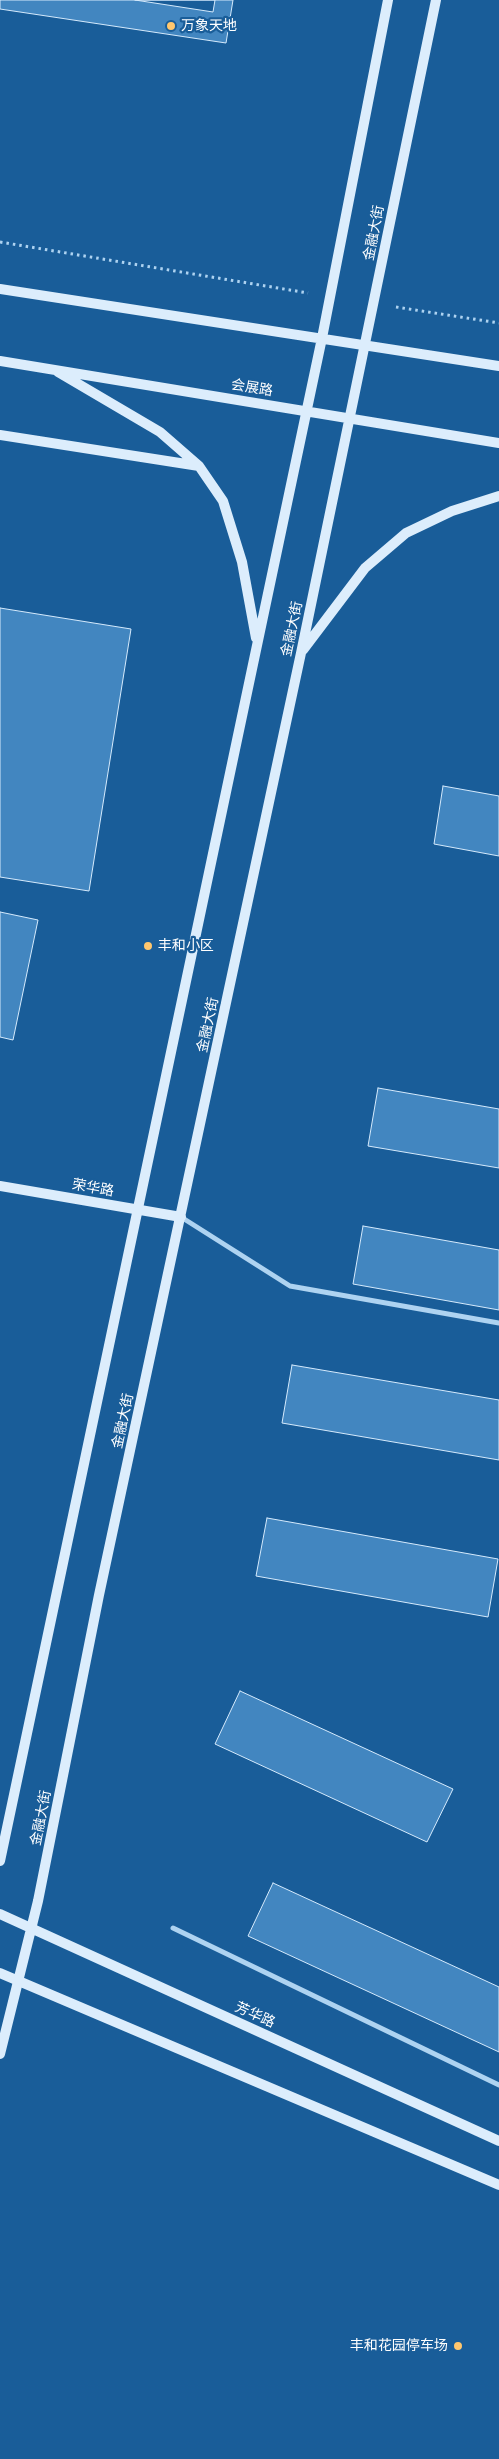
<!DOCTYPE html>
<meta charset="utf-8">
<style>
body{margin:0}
canvas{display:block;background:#195d99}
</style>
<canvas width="499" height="2459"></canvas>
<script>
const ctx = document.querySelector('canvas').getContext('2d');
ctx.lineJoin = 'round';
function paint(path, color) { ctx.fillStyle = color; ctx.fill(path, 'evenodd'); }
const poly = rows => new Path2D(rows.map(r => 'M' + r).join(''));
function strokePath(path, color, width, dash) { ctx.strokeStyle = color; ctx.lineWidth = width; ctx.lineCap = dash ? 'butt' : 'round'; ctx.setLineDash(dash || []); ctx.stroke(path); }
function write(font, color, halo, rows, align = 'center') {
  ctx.font = font + ' Quicksand,"Noto Sans SC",sans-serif'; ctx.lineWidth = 4.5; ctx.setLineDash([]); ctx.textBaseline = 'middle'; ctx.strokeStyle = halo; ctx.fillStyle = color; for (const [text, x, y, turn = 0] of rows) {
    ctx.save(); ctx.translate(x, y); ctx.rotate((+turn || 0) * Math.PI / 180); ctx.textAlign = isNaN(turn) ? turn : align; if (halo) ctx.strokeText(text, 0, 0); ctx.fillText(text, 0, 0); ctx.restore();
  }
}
const building = poly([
 [0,0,233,0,226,43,0,9,0,0],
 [135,0,215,0,213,12,135,0],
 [0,608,131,629,89,891,0,877,0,608],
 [443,786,499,796,499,856,434,844,443,786],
 [0,912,38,920,13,1040,0,1037,0,912],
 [378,1088,499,1109,499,1168,368,1146,378,1088],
 [363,1226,499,1250,499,1310,353,1284,363,1226],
 [292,1365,499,1400,499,1460,282,1423,292,1365],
 [267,1518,498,1559,488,1617,256,1576,267,1518],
 [240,1691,453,1789,427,1842,215,1744,240,1691],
 [273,1883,499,1987,499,2052,248,1936,273,1883]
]);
const path = poly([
 [0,242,308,293],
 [396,307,499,323]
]);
const street = poly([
 [181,1217,290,1286,499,1323],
 [173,1928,499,2085]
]);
const secondary = poly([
 [0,289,499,366],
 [0,361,499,443],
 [58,372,160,432,199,466,223,501,242,562,256,638],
 [0,435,199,466],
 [303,650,365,568,406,533,452,511,499,496],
 [0,1186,181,1217],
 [0,1861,322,338,388,0],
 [0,1914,499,2141],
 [0,1973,499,2185],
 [0,2054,38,1901,99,1595,301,653,436,0]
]);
const markers = [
 [171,26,5,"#ffc76e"],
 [148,946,5,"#ffc76e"],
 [458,2346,5,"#ffc76e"]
];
const poiNames = [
 ["万象天地",181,26],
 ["丰和小区",158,946],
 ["丰和花园停车场",448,2346,"right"]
];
const streetNames = [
 ["金融大街",374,233,-79],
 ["会展路",252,388,9],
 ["金融大街",292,629,-78],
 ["金融大街",208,1025,-78],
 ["荣华路",93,1188,10],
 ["金融大街",123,1421,-78],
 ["金融大街",41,1818,-79],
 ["芳华路",255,2015,24]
];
paint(building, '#4286c0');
strokePath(building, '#d5eafc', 1);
strokePath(path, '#aed3f1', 3, [2.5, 4]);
strokePath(street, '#aed3f1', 5);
strokePath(secondary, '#dcedfc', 10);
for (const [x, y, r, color] of markers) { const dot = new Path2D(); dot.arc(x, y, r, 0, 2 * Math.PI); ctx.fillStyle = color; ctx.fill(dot); strokePath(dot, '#195d99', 2); }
write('14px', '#fff', '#195d99', poiNames, 'left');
write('14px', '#fff', '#195d99', streetNames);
</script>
